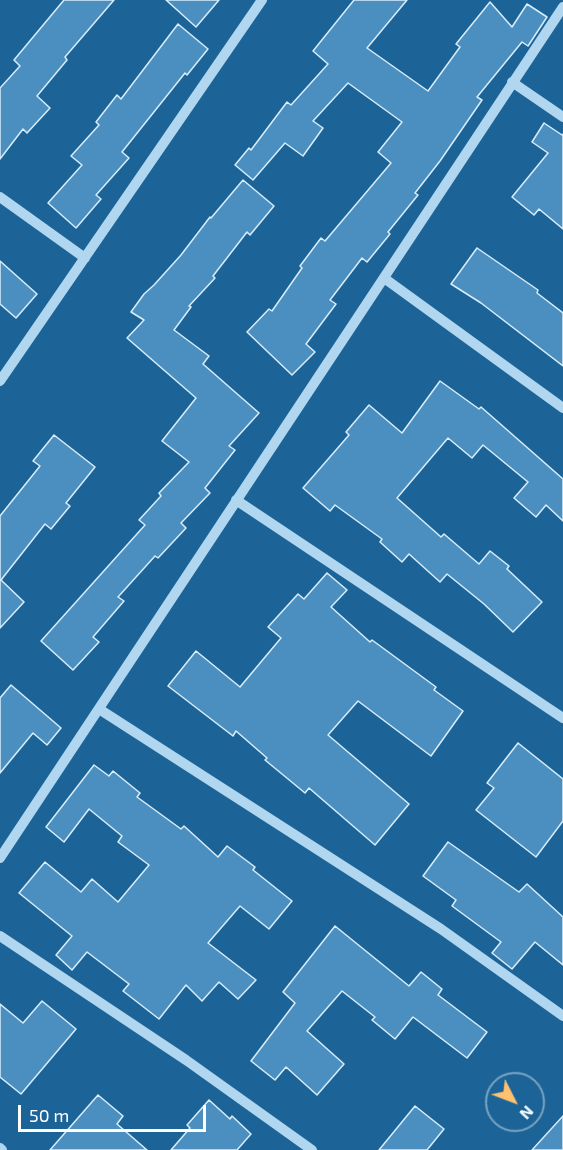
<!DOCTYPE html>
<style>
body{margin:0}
#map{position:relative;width:563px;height:1150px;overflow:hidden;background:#1c6497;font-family:"Exo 2",sans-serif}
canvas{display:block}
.north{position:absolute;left:485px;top:1072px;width:60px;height:60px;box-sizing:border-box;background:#1c6497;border:2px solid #77a2c1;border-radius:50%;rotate:132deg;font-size:16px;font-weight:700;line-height:24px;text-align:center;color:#fff}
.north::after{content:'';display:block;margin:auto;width:21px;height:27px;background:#ffc170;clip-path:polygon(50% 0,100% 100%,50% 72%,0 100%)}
.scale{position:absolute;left:18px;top:1105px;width:188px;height:27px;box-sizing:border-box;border:3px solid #fff;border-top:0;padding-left:8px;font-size:18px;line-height:21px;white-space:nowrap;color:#fff;-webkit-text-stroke:4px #1c6497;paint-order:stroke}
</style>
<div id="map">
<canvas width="563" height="1150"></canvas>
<div class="north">N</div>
<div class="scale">50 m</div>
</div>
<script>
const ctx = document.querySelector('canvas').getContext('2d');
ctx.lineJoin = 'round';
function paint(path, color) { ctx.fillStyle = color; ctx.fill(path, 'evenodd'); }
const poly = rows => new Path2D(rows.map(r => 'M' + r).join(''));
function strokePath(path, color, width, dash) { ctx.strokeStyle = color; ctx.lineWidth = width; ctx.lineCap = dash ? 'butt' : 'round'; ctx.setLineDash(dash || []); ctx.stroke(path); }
const building = poly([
 [64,0,114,0,65,57,67,60,37,96,50,108,27,133,23,129,0,159,0,88,20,66,14,60,64,0],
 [166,0,219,0,196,27,166,0],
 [354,0,407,0,367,48,428,91,460,47,456,44,490,2,512,27,527,4,547,17,528,46,522,42,477,97,482,100,440,161,415,193,418,195,388,232,390,234,367,262,362,258,330,300,336,304,306,344,315,352,292,375,247,332,269,309,272,311,302,268,300,266,321,238,325,241,391,163,378,152,402,122,348,83,313,121,323,128,303,156,285,143,253,180,235,165,249,148,251,150,287,102,291,105,328,64,313,51,354,0],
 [178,24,208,49,187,75,185,73,122,152,129,158,96,195,101,199,76,228,48,203,82,165,71,156,99,125,96,122,117,95,121,99,178,24],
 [544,123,562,135,563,134,563,229,539,209,534,215,512,197,548,153,532,142,544,123],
 [243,180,274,206,250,235,247,232,213,276,215,278,189,306,191,307,174,330,209,356,203,364,259,413,229,446,235,450,205,488,210,493,181,523,186,528,158,558,155,556,118,597,124,601,93,637,99,642,73,670,41,641,145,525,139,520,161,496,159,493,189,462,162,441,196,398,127,338,144,320,131,312,144,294,154,285,181,255,210,217,211,218,243,180],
 [477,248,538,290,537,293,563,313,563,366,481,303,451,284,477,248],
 [0,261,37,294,16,318,0,304,0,261],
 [440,381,479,409,481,407,563,479,563,521,546,505,536,517,514,498,528,482,483,445,472,458,448,438,397,498,441,537,444,534,479,564,490,551,509,566,507,569,542,602,513,632,484,604,447,574,440,582,409,554,402,562,380,542,382,539,335,505,330,511,303,488,349,435,346,432,369,405,402,433,440,381],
 [54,435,95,467,66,503,70,506,51,529,45,524,1,580,24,602,0,628,0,516,40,466,33,461,54,435],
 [327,573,347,590,331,607,370,642,372,640,436,687,434,690,463,711,431,756,358,701,328,735,409,804,375,845,309,788,305,793,265,760,267,758,236,731,233,736,168,686,196,651,240,687,281,638,268,627,298,594,304,599,327,573],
 [11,685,61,728,47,745,33,733,0,773,0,698,11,685],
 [518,743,563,779,563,821,536,857,476,810,494,788,487,783,518,743],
 [94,765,109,776,113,771,140,793,137,797,181,829,184,826,218,857,227,846,255,867,253,870,292,901,269,929,240,906,208,943,256,980,238,999,219,982,202,1001,186,985,159,1019,123,991,129,984,87,952,72,970,56,955,72,936,19,893,45,862,81,892,92,879,118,902,149,865,118,842,122,836,89,809,64,842,46,827,94,765],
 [448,842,519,892,527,884,563,917,563,965,535,942,512,969,492,953,501,942,452,906,456,900,423,876,448,842],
 [335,926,409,986,421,972,442,989,438,995,487,1032,467,1058,413,1017,395,1039,372,1020,375,1017,342,991,307,1031,344,1064,317,1095,286,1067,275,1080,251,1061,295,1003,283,992,335,926],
 [42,1001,76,1029,21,1094,0,1077,0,1004,23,1023,42,1001],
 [98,1095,123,1116,117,1124,147,1150,50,1150,98,1095],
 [209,1100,230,1119,232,1116,251,1134,237,1150,171,1150,190,1128,187,1125,209,1100],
 [415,1106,444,1129,427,1150,379,1150,415,1106],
 [563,1116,563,1150,532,1150,563,1116]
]);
const minor = poly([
 [512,82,563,117],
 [0,197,85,258],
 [384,278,563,408],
 [0,381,262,0],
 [236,500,563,718],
 [99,709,441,929,563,1016],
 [0,858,563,7],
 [0,936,186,1060,312,1150],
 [0,1148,2,1150]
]);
paint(building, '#4a8fbf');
strokePath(building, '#d8edfb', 1.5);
strokePath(minor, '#b1d6f0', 10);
</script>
